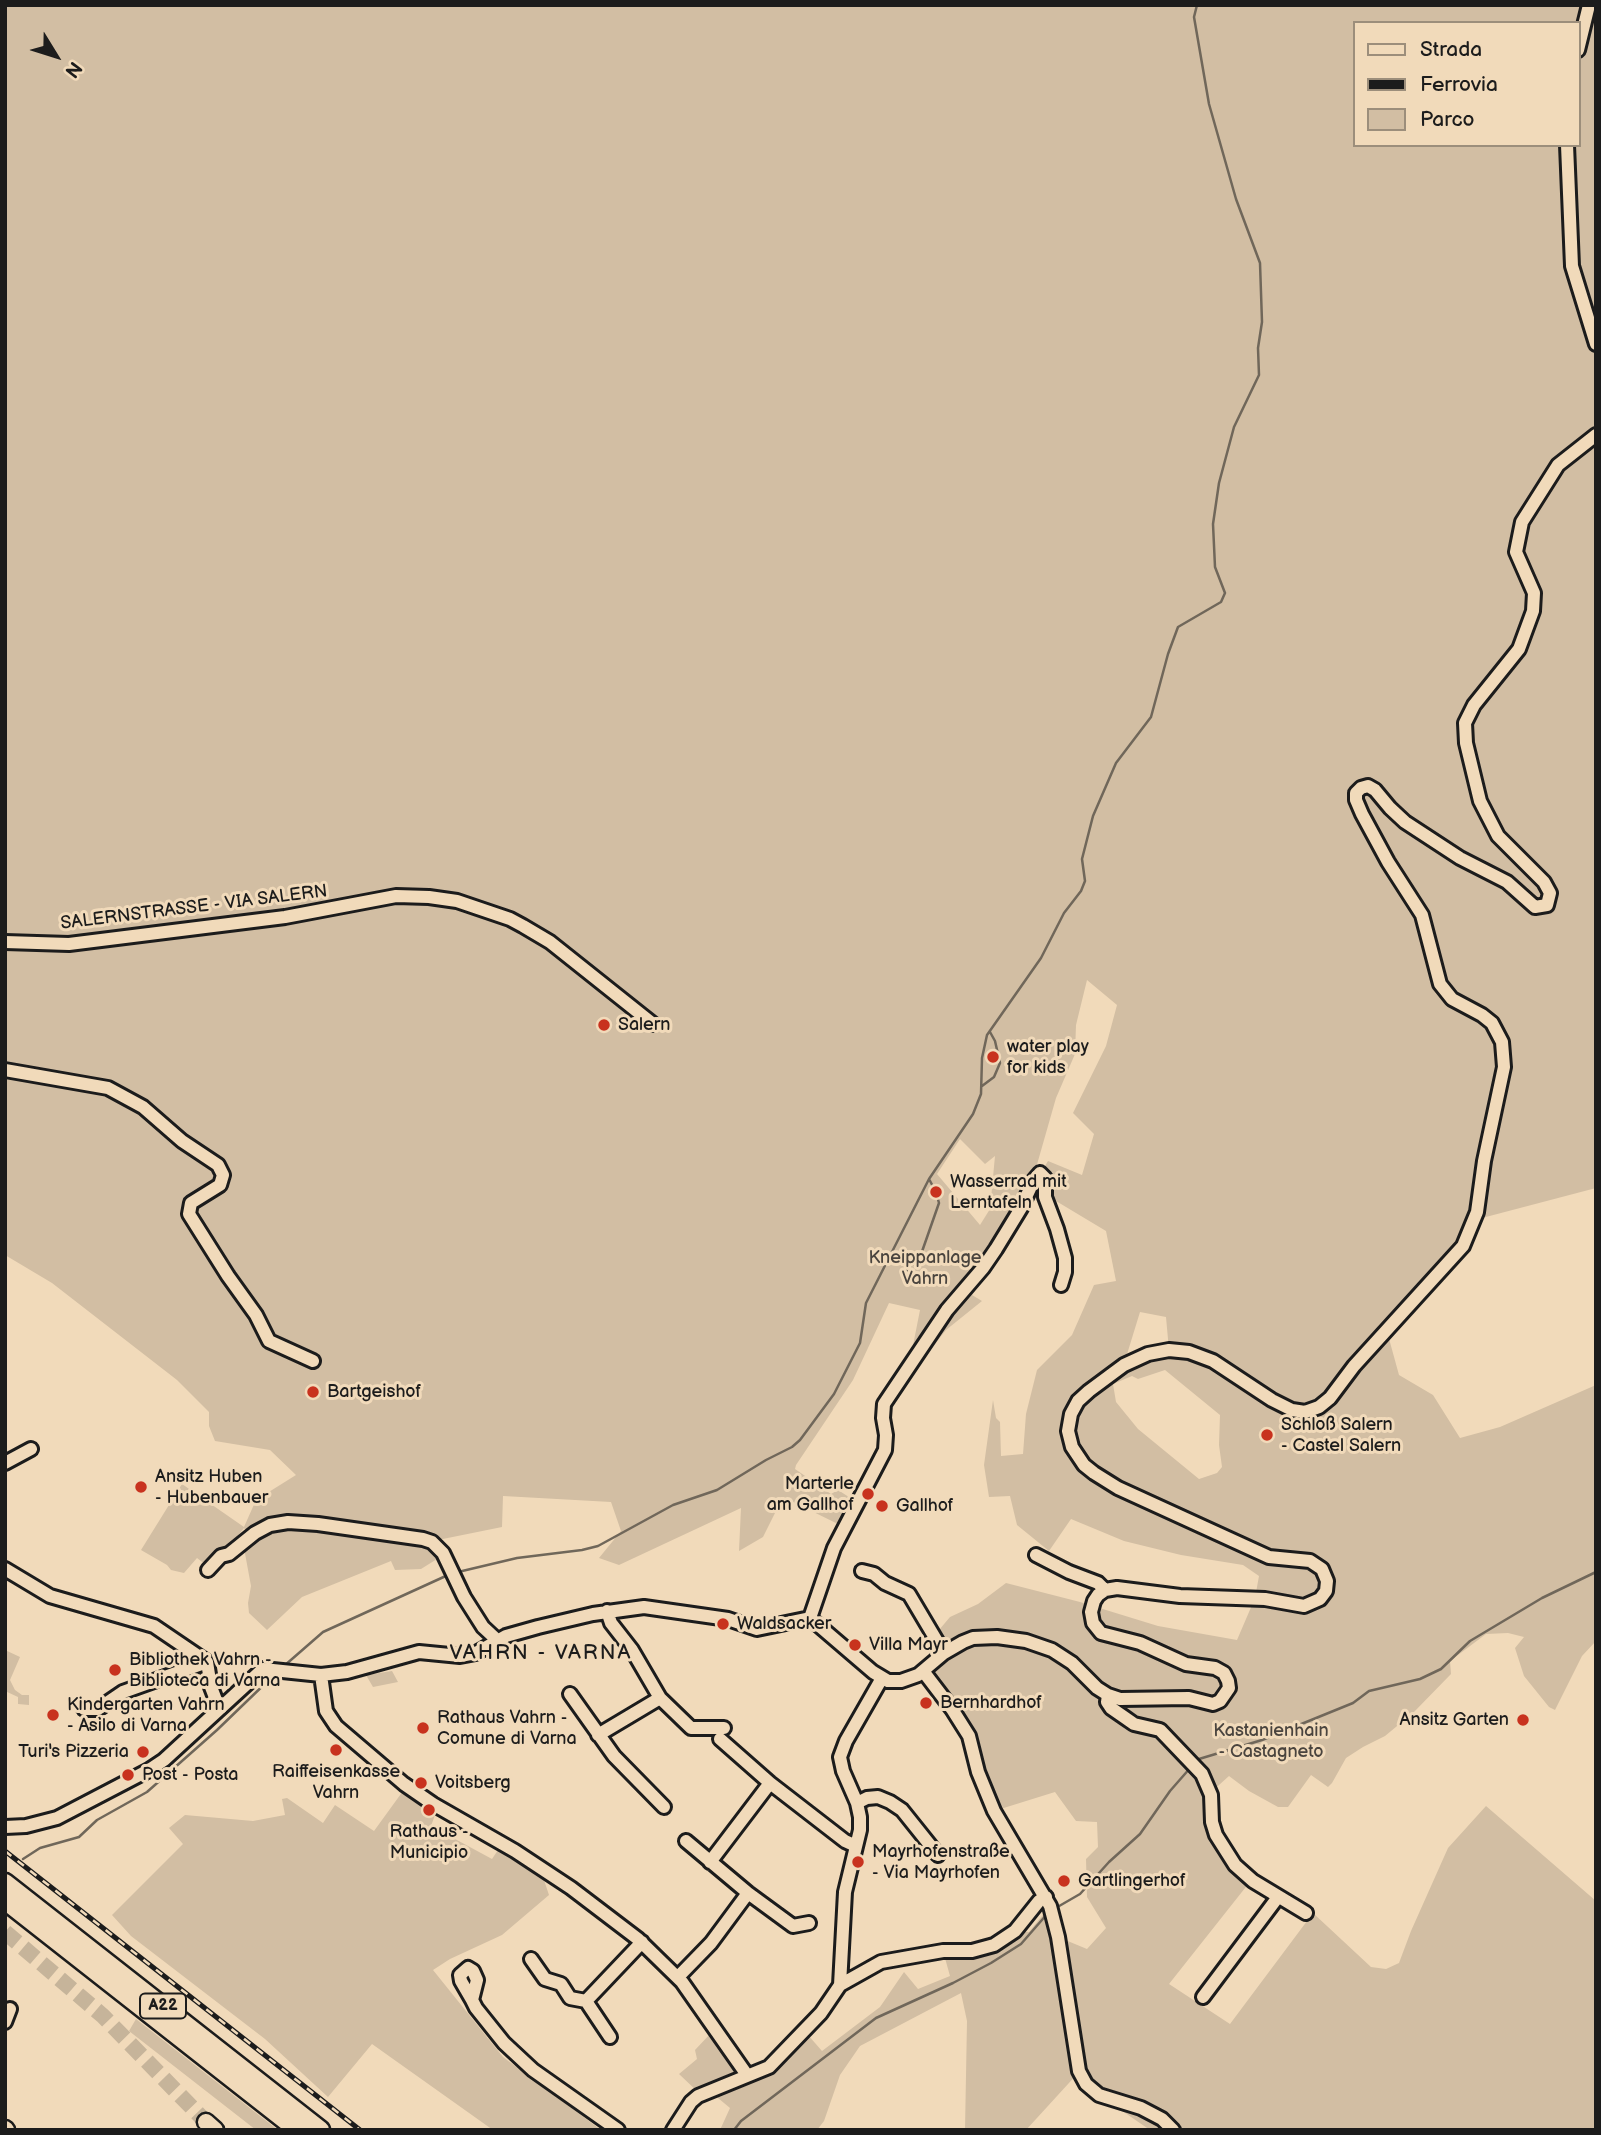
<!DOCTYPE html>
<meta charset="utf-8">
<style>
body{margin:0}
#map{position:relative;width:1601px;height:2135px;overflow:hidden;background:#f1daba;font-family:"Balsamiq Sans",sans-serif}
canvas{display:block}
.frame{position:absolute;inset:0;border:7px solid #1c1c1c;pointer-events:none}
.legend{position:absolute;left:1353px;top:21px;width:228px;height:126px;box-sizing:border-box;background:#f1daba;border:2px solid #9c8e7b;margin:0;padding:9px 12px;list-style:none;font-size:21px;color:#1c1c1c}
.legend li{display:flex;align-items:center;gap:14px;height:35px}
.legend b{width:35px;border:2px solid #9c8e7b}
.north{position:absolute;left:21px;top:21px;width:70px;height:70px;-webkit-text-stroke:5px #f1daba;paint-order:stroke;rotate:128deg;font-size:19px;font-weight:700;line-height:28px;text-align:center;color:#1c1c1c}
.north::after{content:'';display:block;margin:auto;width:24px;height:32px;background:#1c1c1c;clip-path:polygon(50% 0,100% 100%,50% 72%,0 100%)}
</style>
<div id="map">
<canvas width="1601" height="2135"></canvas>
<div class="frame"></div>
<ul class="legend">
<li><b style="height:9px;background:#f1daba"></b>Strada</li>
<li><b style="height:9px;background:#1c1c1c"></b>Ferrovia</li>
<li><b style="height:19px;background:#d2bea3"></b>Parco</li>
</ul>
<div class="north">N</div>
</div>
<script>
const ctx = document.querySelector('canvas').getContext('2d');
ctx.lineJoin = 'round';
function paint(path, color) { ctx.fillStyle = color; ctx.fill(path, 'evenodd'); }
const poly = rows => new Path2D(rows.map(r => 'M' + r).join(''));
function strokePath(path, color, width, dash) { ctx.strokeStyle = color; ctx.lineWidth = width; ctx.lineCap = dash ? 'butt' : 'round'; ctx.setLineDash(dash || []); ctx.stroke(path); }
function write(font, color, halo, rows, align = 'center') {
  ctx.font = font + ' "Balsamiq Sans",sans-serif'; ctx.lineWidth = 6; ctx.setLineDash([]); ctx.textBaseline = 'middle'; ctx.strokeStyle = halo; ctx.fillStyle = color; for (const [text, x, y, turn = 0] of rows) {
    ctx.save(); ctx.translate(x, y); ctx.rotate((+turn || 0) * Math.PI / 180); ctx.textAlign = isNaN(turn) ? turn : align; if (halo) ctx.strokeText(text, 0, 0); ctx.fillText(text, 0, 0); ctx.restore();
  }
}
const green = poly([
 [5,5,1596,5,1596,1188,1482,1218,1465,1254,1388,1335,1399,1375,1433,1395,1460,1438,1500,1427,1596,1385,1596,1641,1582,1656,1555,1710,1549,1707,1524,1676,1515,1648,1524,1637,1508,1633,1486,1634,1450,1661,1451,1674,1414,1712,1385,1736,1363,1747,1346,1758,1332,1783,1328,1787,1311,1775,1288,1807,1278,1807,1249,1791,1229,1776,1209,1794,1209,1812,1249,1883,1169,1984,1230,2024,1313,1913,1371,1967,1386,1969,1399,1963,1411,1931,1448,1848,1486,1806,1596,1901,1596,2130,1150,2130,1099,2095,1079,2072,1026,2130,965,2130,967,2021,961,1993,860,2046,840,2075,824,2121,817,2130,720,2130,730,2108,712,2093,699,2093,679,2074,697,2059,695,2050,711,2033,745,2077,808,2035,822,2051,880,2007,904,1972,918,1989,950,1976,943,1951,972,1951,1015,1931,1029,1932,1050,1906,1058,1937,1087,1949,1106,1928,1087,1897,1086,1859,1098,1847,1097,1822,1076,1821,1055,1792,994,1811,969,1736,923,1671,944,1653,939,1630,950,1617,978,1604,1006,1583,1080,1602,1158,1626,1237,1640,1255,1598,1259,1576,1243,1565,1181,1555,1124,1541,1071,1519,1049,1551,1017,1525,1010,1496,989,1497,984,1465,993,1400,996,1418,1000,1422,1001,1456,1023,1454,1026,1414,1037,1370,1072,1335,1094,1285,1116,1281,1106,1231,1056,1201,1045,1166,1048,1161,1082,1175,1094,1134,1073,1113,1106,1046,1117,1005,1087,980,1076,1025,1075,1054,1056,1098,1036,1168,1009,1236,972,1295,982,1301,946,1330,906,1381,920,1310,889,1303,853,1380,796,1465,795,1469,831,1494,838,1490,852,1499,852,1505,842,1526,783,1497,763,1537,739,1551,741,1508,619,1565,599,1558,621,1531,611,1502,503,1496,502,1527,428,1542,439,1554,437,1559,421,1569,395,1570,391,1561,302,1597,267,1630,249,1613,248,1603,251,1586,244,1548,253,1539,244,1528,226,1551,214,1554,206,1565,197,1558,184,1573,171,1570,167,1565,141,1550,182,1484,244,1527,256,1500,296,1475,270,1450,215,1441,209,1426,209,1412,177,1380,52,1283,5,1255],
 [1354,23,1578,23,1578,145,1354,145],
 [960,1139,985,1164,995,1156,990,1209,980,1225,937,1174],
 [1140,1312,1166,1317,1169,1350,1124,1364],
 [1165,1370,1220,1415,1219,1445,1222,1467,1217,1473,1199,1479,1138,1429,1116,1402,1113,1384,1132,1376,1138,1379],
 [5,1650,20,1657,10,1680,15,1690,22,1695,29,1695,29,1705,18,1704,18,1697,5,1691],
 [392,1671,398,1682,373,1687,366,1675],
 [403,1791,435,1815,431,1826,492,1859,498,1850,544,1880,549,1895,502,1935,450,1959,433,1970,503,2057,601,2130,493,2130,372,2044,328,2097,265,2039,131,1936,112,1915,183,1844,169,1828,185,1815,253,1821,285,1815,282,1799,287,1798,323,1823,335,1805,374,1831],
 [136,2019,278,2130,256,2130,129,2031]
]);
const stream = poly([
 [982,1086,994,1077,1000,1063,995,1041,990,1032],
 [889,1260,904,1260,908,1273,911,1273],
 [918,1263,939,1203,936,1192,929,1179],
 [912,1264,915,1265],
 [458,1572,517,1558,582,1550,598,1546,673,1505,717,1490,766,1460,792,1447,800,1440,834,1394,860,1343,866,1303,929,1179,973,1114,981,1094,982,1058,987,1035,1041,958,1064,913,1081,891,1085,881,1082,859,1093,816,1116,763,1151,717,1168,654,1178,627,1221,602,1225,593,1215,567,1213,524,1219,483,1234,427,1259,375,1258,348,1262,322,1260,263,1236,199,1209,104,1194,17,1197,5],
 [284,1666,323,1632,448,1575],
 [1196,1762,1199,1759,1262,1740,1353,1703,1369,1691,1420,1679,1441,1669,1470,1641,1542,1598,1596,1572],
 [23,1859,40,1848,79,1837,97,1820,147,1792,217,1730,274,1675],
 [1054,1909,1080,1894,1109,1862,1140,1834,1170,1791,1191,1767],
 [734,2130,741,2121,876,2018,953,1983,991,1963,1021,1944,1048,1913]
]);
const majorTunnel = poly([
 [5,1932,103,2016,206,2122]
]);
const minor = poly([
 [1578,50,1589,5],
 [1567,145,1572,266,1596,344],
 [5,942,69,944,285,917,396,896,429,897,457,901,510,919,523,926,550,942,653,1024],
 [5,1070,108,1088,143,1107,182,1141,218,1165,223,1175,220,1185,191,1203,189,1214,228,1276,256,1315,269,1341,313,1361],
 [5,1463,31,1449],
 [1036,1555,1069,1572,1098,1583,1105,1590],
 [5,1569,50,1596,154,1626,207,1662],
 [208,1570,221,1556,229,1554,255,1533,270,1525,288,1522,318,1524,423,1539,432,1542,443,1553,464,1597,483,1627,497,1640],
 [862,1571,874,1574,885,1583,909,1594,944,1653],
 [607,1611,611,1623,632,1650,660,1698],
 [810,1618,873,1672,888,1681,901,1681,918,1675,944,1653,963,1642,973,1638,997,1637,1026,1641,1052,1650,1072,1663,1097,1688,1108,1695,1120,1699,1189,1698,1213,1704,1220,1701,1229,1688,1228,1681,1224,1673,1215,1668,1186,1664,1140,1643,1101,1633,1093,1623,1091,1612,1094,1601,1098,1595,1105,1590,1117,1588,1180,1596,1265,1599,1304,1606,1320,1599,1326,1591,1327,1581,1322,1569,1310,1561,1269,1557,1118,1488,1094,1473,1084,1465,1072,1447,1068,1431,1071,1414,1078,1401,1089,1391,1124,1365,1148,1354,1169,1350,1189,1352,1213,1361,1272,1400,1292,1410,1305,1412,1319,1407,1330,1398,1354,1366,1463,1246,1477,1212,1484,1161,1504,1067,1502,1042,1492,1023,1482,1015,1452,999,1440,984,1422,915,1388,862,1362,814,1356,800,1356,793,1361,788,1368,786,1375,790,1390,808,1405,822,1460,858,1507,882,1535,907,1547,905,1550,893,1544,882,1498,836,1480,801,1466,743,1465,723,1474,705,1519,649,1533,611,1534,593,1516,552,1522,522,1558,465,1596,435],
 [810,1618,834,1548,885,1450,886,1435,883,1418,884,1404,947,1310,983,1268,996,1249,1021,1208,1034,1180,1040,1173,1045,1178,1045,1197,1057,1229,1065,1258,1065,1272,1061,1285],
 [207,1662,211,1687,219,1708],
 [923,1671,952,1709,969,1736,978,1772,994,1811,1050,1906,1058,1937,1079,2071,1086,2084,1099,2095,1141,2108,1162,2119,1173,2130],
 [321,1675,326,1711,336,1726,404,1784,433,1804,515,1851,571,1888,638,1939,682,1982,747,2075],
 [570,1694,614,1756,664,1807],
 [1108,1695,1107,1702,1111,1708,1124,1717,1134,1724,1160,1730,1202,1774,1211,1795,1212,1822,1216,1835,1235,1865,1253,1881,1306,1913],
 [84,1709,98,1709,123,1692,207,1662],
 [598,1735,660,1698,691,1728,724,1728],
 [720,1739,770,1783,845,1841,856,1846],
 [857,1803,867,1798,878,1797,890,1802,902,1810,938,1855],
 [5,1827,26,1826,57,1818,149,1770,164,1760,263,1669,321,1675,347,1672,419,1652,460,1656,476,1653,506,1636,538,1627,593,1614,644,1607,728,1619,757,1629,810,1618],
 [686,1841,748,1893,793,1926,809,1923],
 [710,1862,770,1783],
 [531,1959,545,1979,561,1984,570,1998,586,2001],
 [678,1977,711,1943,748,1893],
 [840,1985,881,1962,943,1951,972,1951,994,1945,1015,1931,1039,1901,1046,1897],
 [1203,1997,1278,1897],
 [472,2000,477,1980,473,1971,468,1968,460,1975,461,1981,472,2000,476,2008,504,2043,533,2070,618,2130],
 [5,2022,10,2009],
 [610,2037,586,2001,642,1942],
 [673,2130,691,2102,698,2096,769,2067,821,2013,840,1985,845,1892,860,1830,860,1817,857,1803,843,1771,840,1757,846,1741,882,1678]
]);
const major = poly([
 [206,2122,215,2130],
 [5,2129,6,2130]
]);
const highway = poly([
 [5,1883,320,2130],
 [5,1900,298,2130]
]);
const rail = poly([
 [5,1851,360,2130]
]);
const markers = [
 [604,1025,7,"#c8321e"],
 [993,1057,7,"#c8321e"],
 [936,1192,7,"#c8321e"],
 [313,1392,7,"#c8321e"],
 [1267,1435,7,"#c8321e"],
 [141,1487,7,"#c8321e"],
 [868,1494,7,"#c8321e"],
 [882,1506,7,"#c8321e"],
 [723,1624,7,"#c8321e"],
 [855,1645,7,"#c8321e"],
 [115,1670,7,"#c8321e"],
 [926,1703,7,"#c8321e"],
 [53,1715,7,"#c8321e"],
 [1523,1720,7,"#c8321e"],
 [423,1728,7,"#c8321e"],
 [336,1750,7,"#c8321e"],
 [143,1752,7,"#c8321e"],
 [128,1775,7,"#c8321e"],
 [421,1783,7,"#c8321e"],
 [429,1810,7,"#c8321e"],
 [858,1862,7,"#c8321e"],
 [1064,1881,7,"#c8321e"]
];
const shields = [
 [163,2006,46]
];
const shieldNames = [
 ["A22",163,2006]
];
const streetNames = [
 ["SALERNSTRASSE - VIA SALERN",194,908,-7]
];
const poiNames = [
 ["Salern",618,1025],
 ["water play",1007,1047],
 ["for kids",1007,1068],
 ["Wasserrad mit",950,1182],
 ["Lerntafeln",950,1203],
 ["Bartgeishof",327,1392],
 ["Schloß Salern",1281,1425],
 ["- Castel Salern",1281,1446],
 ["Ansitz Huben",155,1477],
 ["- Hubenbauer",155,1498],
 ["Marterle",854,1484,"right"],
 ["am Gallhof",854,1505,"right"],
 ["Gallhof",896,1506],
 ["Waldsacker",737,1624],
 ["Villa Mayr",869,1645],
 ["Bibliothek Vahrn -",129,1660],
 ["Biblioteca di Varna",129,1681],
 ["Bernhardhof",940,1703],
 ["Kindergarten Vahrn",67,1705],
 ["- Asilo di Varna",67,1726],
 ["Rathaus Vahrn -",437,1718],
 ["Comune di Varna",437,1739],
 ["Ansitz Garten",1509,1720,"right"],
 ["Turi's Pizzeria",129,1752,"right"],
 ["Raiffeisenkasse",336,1772,"center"],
 ["Vahrn",336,1793,"center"],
 ["Post - Posta",142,1775],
 ["Voitsberg",435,1783],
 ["Rathaus -",429,1832,"center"],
 ["Municipio",429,1853,"center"],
 ["Mayrhofenstraße",872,1852],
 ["- Via Mayrhofen",872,1873],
 ["Gartlingerhof",1078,1881]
];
const parkNames = [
 ["Kneippanlage",925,1258],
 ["Vahrn",925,1279],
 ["Kastanienhain",1271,1731],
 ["- Castagneto",1271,1752]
];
const quarterNames = [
 ["VAHRN - VARNA",541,1654]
];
paint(green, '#d2bea3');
strokePath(stream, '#70675a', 2.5);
strokePath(majorTunnel, '#c6b49a', 16, [16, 8]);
strokePath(minor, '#1c1c1c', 18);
strokePath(major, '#1c1c1c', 21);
strokePath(highway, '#1c1c1c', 23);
strokePath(minor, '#f1daba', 12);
strokePath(major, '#f1daba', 16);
strokePath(highway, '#f1daba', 18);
strokePath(rail, '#1c1c1c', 5);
strokePath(rail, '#f1daba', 2.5, [8]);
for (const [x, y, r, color] of markers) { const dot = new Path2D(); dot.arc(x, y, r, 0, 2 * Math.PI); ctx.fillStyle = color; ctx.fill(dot); strokePath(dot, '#f1daba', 2.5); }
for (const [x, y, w] of shields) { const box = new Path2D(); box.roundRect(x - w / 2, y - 12.5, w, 25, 5); ctx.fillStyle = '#f1daba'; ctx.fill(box); strokePath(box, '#1c1c1c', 2); }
write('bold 16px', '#1c1c1c', null, shieldNames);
write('18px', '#1c1c1c', '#f1daba', streetNames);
write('18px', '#1c1c1c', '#f1daba', poiNames, 'left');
write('18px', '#4a443e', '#f1daba', parkNames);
ctx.letterSpacing = '2px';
write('21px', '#1c1c1c', '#f1daba', quarterNames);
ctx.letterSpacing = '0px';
</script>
